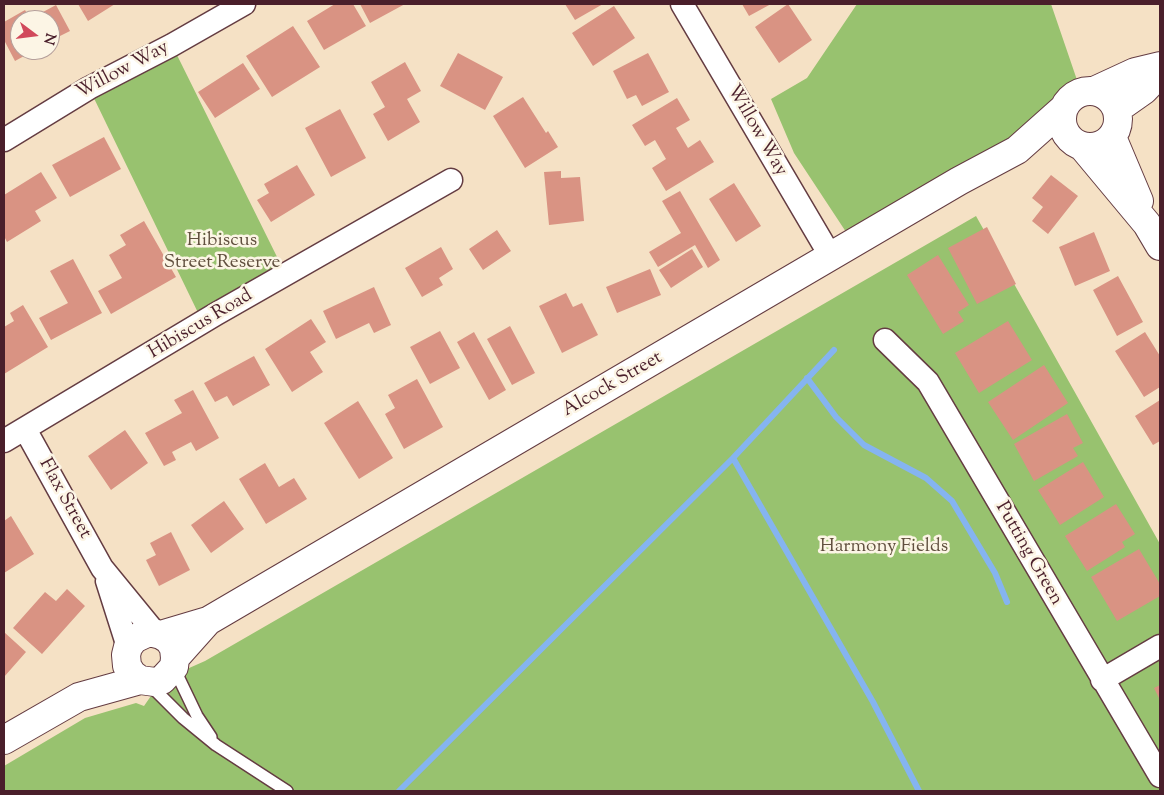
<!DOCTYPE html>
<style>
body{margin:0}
#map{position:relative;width:1164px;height:795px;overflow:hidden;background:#f5e1c5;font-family:"Sorts Mill Goudy",serif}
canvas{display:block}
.frame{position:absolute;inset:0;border:5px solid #4a1f2b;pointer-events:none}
.north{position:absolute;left:10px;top:10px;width:50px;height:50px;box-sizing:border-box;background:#fcf5e5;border:1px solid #b59f9b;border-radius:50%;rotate:105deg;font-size:14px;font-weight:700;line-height:20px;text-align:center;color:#4a1f2b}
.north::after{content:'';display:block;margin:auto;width:18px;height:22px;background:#d1495b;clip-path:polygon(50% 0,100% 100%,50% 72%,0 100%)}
</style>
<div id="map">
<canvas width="1164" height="795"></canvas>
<div class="frame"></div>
<div class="north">N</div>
</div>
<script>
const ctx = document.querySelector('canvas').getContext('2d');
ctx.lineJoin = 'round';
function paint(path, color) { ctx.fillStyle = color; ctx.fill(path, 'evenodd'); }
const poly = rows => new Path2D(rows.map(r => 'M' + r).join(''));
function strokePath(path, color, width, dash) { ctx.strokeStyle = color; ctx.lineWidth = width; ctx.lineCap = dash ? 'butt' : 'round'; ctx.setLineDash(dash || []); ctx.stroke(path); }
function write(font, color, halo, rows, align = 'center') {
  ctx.font = font + ' "Sorts Mill Goudy",serif'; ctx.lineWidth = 5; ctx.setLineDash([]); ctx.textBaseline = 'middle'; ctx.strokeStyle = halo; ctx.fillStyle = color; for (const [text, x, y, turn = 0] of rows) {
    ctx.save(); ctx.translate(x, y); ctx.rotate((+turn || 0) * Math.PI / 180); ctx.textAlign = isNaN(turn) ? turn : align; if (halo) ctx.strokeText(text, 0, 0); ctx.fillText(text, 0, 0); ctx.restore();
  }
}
const green = poly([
 [857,4,1051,4,1077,80,1046,124,850,238,794,153,771,99,807,78],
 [172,45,286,275,203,323,89,88],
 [976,216,1160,544,1160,791,4,791,4,766,85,718,136,703,144,706,162,680,205,661]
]);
const stream = poly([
 [807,378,836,417,864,445,926,478,952,501,995,573,1007,602],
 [733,458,873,702,919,791],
 [399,791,733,458,834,350]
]);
const building = poly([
 [78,4,115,4,88,21],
 [335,4,353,4,366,26,324,50,307,21],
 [360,4,405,4,370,23],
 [565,4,603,4,575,20],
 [742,4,771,4,749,16],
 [788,4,812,40,779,63,755,27],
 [56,5,70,31,50,41,50,20,20,20,20,50,35,50,15,61,4,40,4,22,25,10,30,19],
 [614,6,635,38,593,66,572,33],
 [293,26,320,67,272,97,246,56],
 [458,53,503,77,485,110,440,86],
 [648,53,669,92,642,106,636,95,627,99,613,71],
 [405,62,421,91,407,99,420,122,388,141,373,114,385,107,371,82],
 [243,63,260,89,215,118,198,92],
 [523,97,546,133,548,131,558,147,525,168,493,116],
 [677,98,690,120,676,128,688,148,700,140,714,162,666,191,652,168,666,159,655,140,645,146,632,125],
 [340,109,366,158,331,177,305,128],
 [104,137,121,169,70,197,52,165],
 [297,165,315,195,271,222,257,200,269,193,264,184],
 [561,171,561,178,580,177,584,221,549,225,544,172],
 [41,172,57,198,35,211,41,221,7,242,4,236,4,195],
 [1051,175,1078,196,1048,234,1032,221,1043,207,1032,198],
 [734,183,761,226,736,242,709,199],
 [680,191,720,260,708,268,695,245,658,267,649,252,681,233,662,201],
 [144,221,176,277,111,314,98,291,122,278,109,255,126,245,120,235],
 [987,227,1016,284,977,304,948,248],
 [497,230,511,251,483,270,469,249],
 [1094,232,1110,271,1075,286,1059,247],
 [441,247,453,269,439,278,443,285,422,297,405,268],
 [692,249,703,267,671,288,659,270],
 [938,255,969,305,958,312,964,321,943,334,907,275],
 [73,259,102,313,51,340,39,318,68,303,50,271],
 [650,269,661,295,617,313,606,287],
 [1118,276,1143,322,1117,336,1093,290],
 [374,287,391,325,374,333,369,323,336,339,323,311],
 [566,293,573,307,582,303,598,335,562,353,539,306],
 [23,305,48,347,4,374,4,327,14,321,10,313],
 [311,319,326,342,310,352,323,372,292,392,265,349],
 [1008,321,1032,360,979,393,955,353],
 [510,326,535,373,512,385,487,339],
 [440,331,460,368,430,384,410,347],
 [474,332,506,390,489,400,457,342],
 [1145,332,1160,356,1160,387,1144,397,1115,351],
 [254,356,270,385,233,406,227,396,215,402,204,383],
 [1044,365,1068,403,1013,440,988,402],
 [417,379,443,427,404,449,385,414,395,408,388,395],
 [193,390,219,438,196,451,191,442,172,452,176,460,164,466,145,433,182,413,174,400],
 [1160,400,1160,441,1153,445,1135,416],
 [358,401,393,458,359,479,324,423],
 [1067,414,1083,443,1073,448,1078,456,1034,481,1014,444],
 [125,430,148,463,111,490,88,456],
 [1083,462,1104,497,1060,525,1038,490],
 [265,463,279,487,294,478,307,499,266,524,239,479],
 [224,501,244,529,211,553,191,525],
 [1116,504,1135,534,1122,542,1125,547,1087,571,1065,536],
 [11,516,34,554,4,573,4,521],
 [171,532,190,570,159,586,146,560,156,555,150,543],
 [1139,549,1160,584,1160,596,1117,621,1091,577],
 [67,589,85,606,42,654,13,628,45,592,56,601],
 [4,632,26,652,4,677],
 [1160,685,1160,700,1154,688]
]);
const lane = poly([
 [174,668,197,716,211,737],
 [149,684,183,718,216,745,287,791]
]);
const street = poly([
 [682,4,831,257],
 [4,140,89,88,172,45,244,4],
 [885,340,928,382,1160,776],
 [25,429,102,568,156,634],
 [4,441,216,314,451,180],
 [107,581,128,647],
 [1102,680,1160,646]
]);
const secondary = poly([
 [1096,90,1135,72,1160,66],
 '1062 119a28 28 0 1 1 56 0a28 28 0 1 1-56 0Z',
 [1117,109,1144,90,1160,73],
 [1112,137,1139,201],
 [1082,146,1147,224,1160,246],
 [161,635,208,621,959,181,1017,150,1063,109],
 [175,658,174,648,169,640,161,635,149,632,134,639,128,647,126,655,127,666,132,674,140,680,155,682,162,680,174,667,175,658,208,621],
 [4,740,79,697,140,680]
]);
const streetNames = [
 ["Willow Way",123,71,-28],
 ["Willow Way",756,131,60],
 ["Hibiscus Road",201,325,-31],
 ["Alcock Street",613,385,-30],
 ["Flax Street",64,499,61],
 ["Putting Green",1028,554,60]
];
const parkNames = [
 ["Hibiscus",222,242],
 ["Street Reserve",222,264],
 ["Harmony Fields",884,548]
];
paint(green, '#98c26f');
strokePath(stream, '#85b4f0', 6);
paint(building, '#d99383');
strokePath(lane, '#643c42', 14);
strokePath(street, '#643c42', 25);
strokePath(secondary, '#643c42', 30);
strokePath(lane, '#fff', 11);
strokePath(street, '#fff', 22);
strokePath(secondary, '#fff', 28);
write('19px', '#4a1f2b', '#fcf5e5', streetNames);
write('19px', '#61503f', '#fcf5e5', parkNames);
</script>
